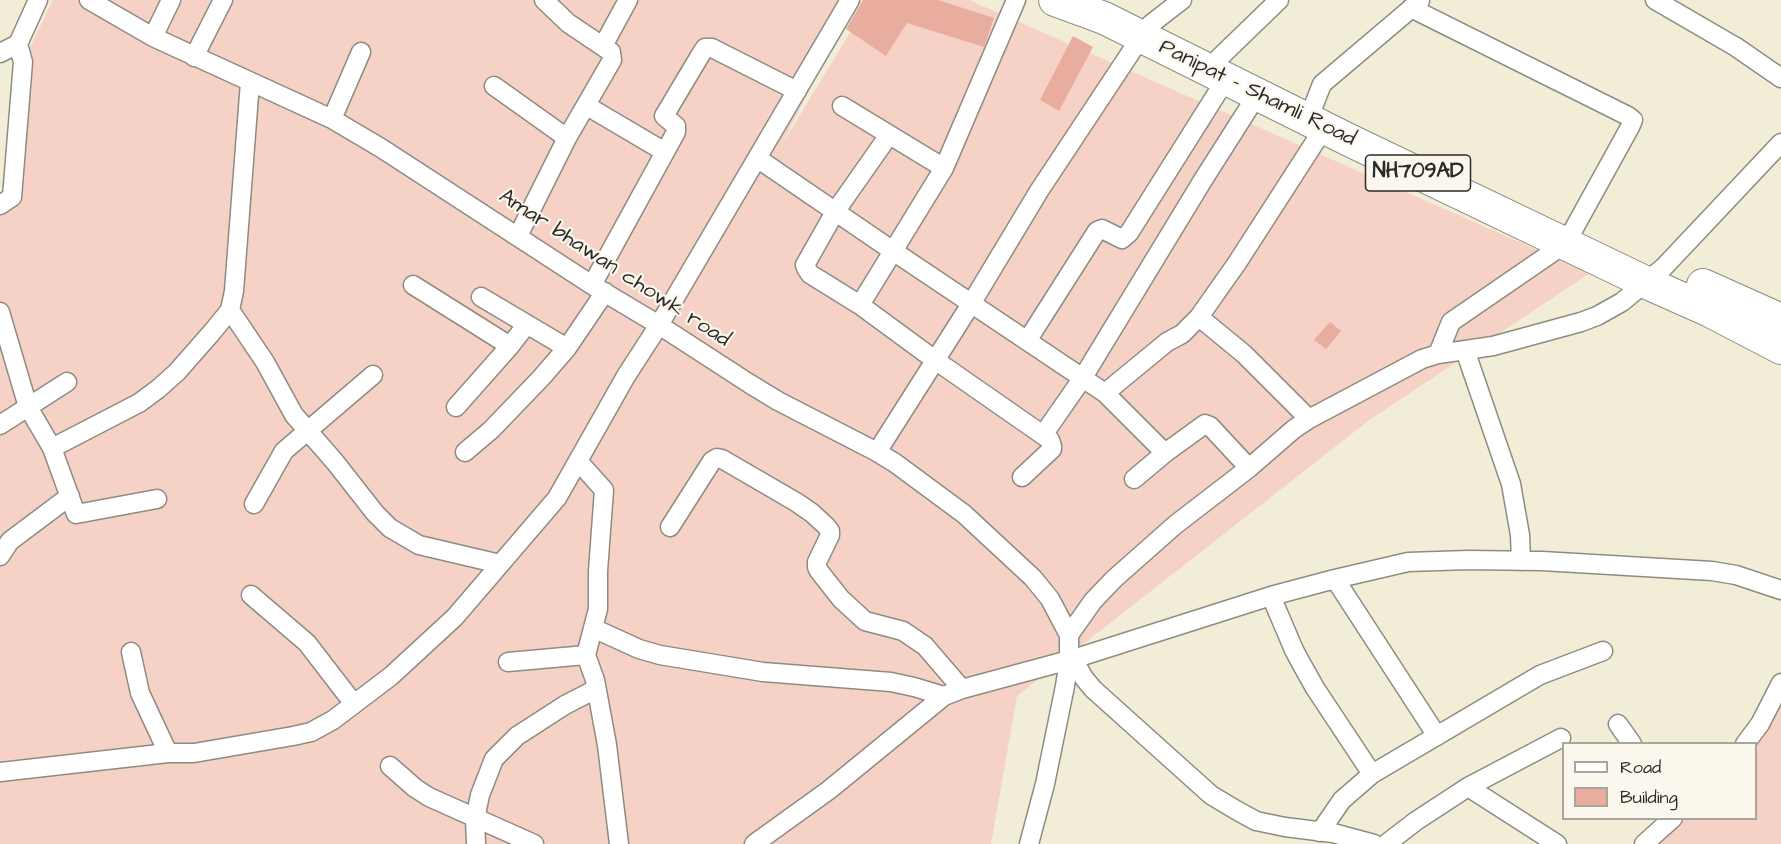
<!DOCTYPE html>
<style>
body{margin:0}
#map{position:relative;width:1781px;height:844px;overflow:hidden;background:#f2edd6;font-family:"Architects Daughter",sans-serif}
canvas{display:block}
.legend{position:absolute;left:1562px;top:742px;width:195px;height:78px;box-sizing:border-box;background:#fbf7ec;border:2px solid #a8a59f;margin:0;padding:8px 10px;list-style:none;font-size:18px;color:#2b2b2b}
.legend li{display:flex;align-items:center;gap:12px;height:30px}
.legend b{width:30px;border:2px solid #a8a59f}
</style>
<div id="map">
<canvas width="1781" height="844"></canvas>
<ul class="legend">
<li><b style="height:8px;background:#fff"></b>Road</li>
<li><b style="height:16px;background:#e9ad9f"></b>Building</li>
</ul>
</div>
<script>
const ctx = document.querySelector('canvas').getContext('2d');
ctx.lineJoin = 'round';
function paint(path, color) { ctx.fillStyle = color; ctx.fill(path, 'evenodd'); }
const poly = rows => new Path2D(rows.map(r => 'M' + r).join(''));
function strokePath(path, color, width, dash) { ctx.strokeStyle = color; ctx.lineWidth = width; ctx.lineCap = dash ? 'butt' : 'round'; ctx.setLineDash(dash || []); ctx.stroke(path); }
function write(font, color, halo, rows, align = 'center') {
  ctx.font = font + ' "Architects Daughter",sans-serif'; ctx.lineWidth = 4.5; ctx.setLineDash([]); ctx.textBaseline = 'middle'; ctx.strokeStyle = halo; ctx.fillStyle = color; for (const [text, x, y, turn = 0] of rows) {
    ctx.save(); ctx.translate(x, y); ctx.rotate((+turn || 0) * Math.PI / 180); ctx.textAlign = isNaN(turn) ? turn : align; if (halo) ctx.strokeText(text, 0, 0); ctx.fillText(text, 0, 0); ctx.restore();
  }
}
const built = poly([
 [53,0,854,0,781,146,870,0,969,0,1590,273,1368,421,1017,696,991,844,0,844,0,204,12,197,23,62],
 [1781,698,1781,844,1652,844,1679,819,1756,818,1756,744]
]);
const building = poly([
 [863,0,938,0,994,18,984,47,907,23,886,56,846,29],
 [1073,36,1093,47,1059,111,1040,100],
 [1330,322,1341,331,1326,349,1314,340]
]);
const street = poly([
 [89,0,153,37,332,119,381,148,592,285,659,325,750,384,778,401,877,452,895,463,964,514,1033,578,1050,599,1069,635],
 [1655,0,1736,47,1781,78],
 [1411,8,1628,116,1633,120,1630,127,1566,243,1451,322,1438,354],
 [153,37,171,0],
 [603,46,628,0],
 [0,53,18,44,38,0],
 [194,57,223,0],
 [1208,70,1219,58,1279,0],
 [494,86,567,138],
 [587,106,665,152],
 [842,106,944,168],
 [332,119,361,52],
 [1308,120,1322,84,1420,1],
 [889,135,835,212,805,265,806,268,810,274,860,305,935,360,1050,440,1052,446,1052,449,1022,477],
 [757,158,893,251,1105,393,1165,453],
 [0,205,12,197,23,62,18,44],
 [518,236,567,138,612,60,611,52,568,23,544,0],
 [413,285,510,346],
 [592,285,676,132,676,126,664,116,701,54,705,48,712,48,797,91],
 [481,297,567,348],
 [860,305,944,168,1016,0],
 [230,310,265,362,294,415,335,462,375,513,390,528,419,545,500,564],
 [0,312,28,407,52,448,76,514,157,499],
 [1199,317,1244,354,1309,419],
 [1027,341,1097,231,1102,229,1122,239,1129,233,1226,79],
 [1465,350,1511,484,1520,535,1521,561],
 [1105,393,1167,342,1182,334,1199,317,1237,263,1324,128],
 [456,407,510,346,527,324],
 [0,425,67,382],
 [1043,435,1082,379,1203,180,1257,95],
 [52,448,139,403,158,389,177,372,213,331,230,310,234,291,250,82],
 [465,452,491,430,541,378,567,348,605,292],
 [877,452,971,304,1039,191,1141,37,1151,24,1182,0],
 [578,461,604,490,598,571,598,609,586,655,595,680,607,745,619,844],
 [1134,479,1165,453,1205,424,1210,426,1249,468],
 [254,504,284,451,373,375],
 [670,527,712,461,717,458,722,459,796,502,812,513,826,526,830,531,830,535,817,562,817,567,819,571,841,599,865,621,903,631,925,646,962,689],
 [0,556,10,541,70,496],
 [1335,579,1437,736],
 [251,595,307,643,354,704],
 [1271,596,1294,650,1301,663,1315,688,1372,774],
 [593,628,639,649,660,655,763,672,891,682,914,687,944,696],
 [131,652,140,693,168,753],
 [1073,659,1084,678,1093,689,1211,795,1236,810,1256,821,1285,827,1333,833,1374,844],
 [508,662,586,655],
 [1618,724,1632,744],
 [1745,744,1760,724,1781,683],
 [390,766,415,788,429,797,534,844],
 [0,772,168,753,194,753,293,736,311,732,333,720,391,676,455,617,557,498,626,376,659,325,850,0],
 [1468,787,1557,844],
 [1320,832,1342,800,1372,774,1540,675,1603,651],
 [476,844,475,819,480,795,494,759,517,736,565,705,596,689],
 [754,844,829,790,944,696,962,689,1073,659,1271,596,1335,579,1408,562,1468,560,1542,561,1712,571,1736,575,1781,590],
 [1029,844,1045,784,1065,686,1069,660,1069,635,1093,601,1114,579,1175,525,1249,468,1294,429,1309,419,1422,359,1438,354,1493,346,1581,322,1597,316,1622,302,1664,267,1781,143],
 [1386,844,1416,821,1468,787,1561,738],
 [1644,844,1673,818]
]);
const highway = poly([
 [1055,0,1104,18,1349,140,1647,283,1710,311,1781,348],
 [1703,285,1781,320]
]);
const shields = [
 [1418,173,105]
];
const shieldNames = [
 ["NH709AD",1418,173]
];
const streetNames = [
 ["Panipat - Shamli Road",1257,94,26],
 ["Amar bhawan chowk road",614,269,33]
];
paint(built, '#f6d1c5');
paint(building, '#e9ad9f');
strokePath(street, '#8e8c80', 21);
strokePath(highway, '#8e8c80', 34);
strokePath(street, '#fff', 18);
strokePath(highway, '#fff', 32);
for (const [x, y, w] of shields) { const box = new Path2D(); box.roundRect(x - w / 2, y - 18, w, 36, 4.5); ctx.fillStyle = '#fbf7ec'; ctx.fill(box); strokePath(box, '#2b2b2b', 1.5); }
write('bold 21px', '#2b2b2b', null, shieldNames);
write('22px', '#2b2b2b', '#fbf7ec', streetNames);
</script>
